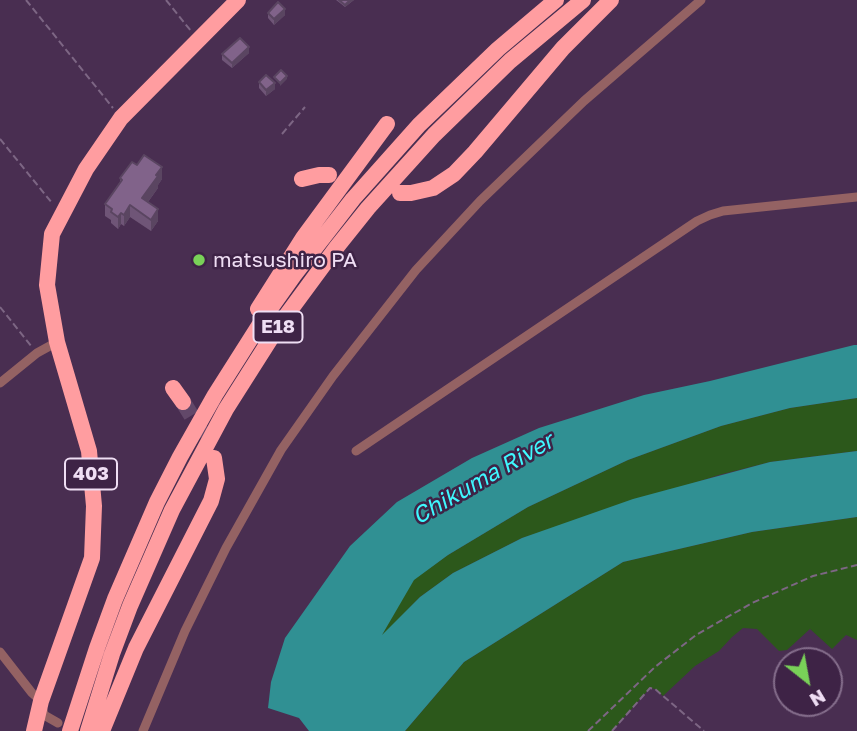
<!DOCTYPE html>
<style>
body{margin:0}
#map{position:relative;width:857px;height:731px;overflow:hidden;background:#492e51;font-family:"Golos Text",sans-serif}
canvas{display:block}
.north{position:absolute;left:773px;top:647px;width:70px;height:70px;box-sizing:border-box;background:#3e2346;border:2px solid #856e8c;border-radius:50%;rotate:149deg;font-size:19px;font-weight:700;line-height:28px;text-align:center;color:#efdef4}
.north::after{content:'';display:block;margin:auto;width:24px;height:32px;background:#79d158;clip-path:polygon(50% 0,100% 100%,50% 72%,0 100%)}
</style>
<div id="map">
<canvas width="857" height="731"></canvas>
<div class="north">N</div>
</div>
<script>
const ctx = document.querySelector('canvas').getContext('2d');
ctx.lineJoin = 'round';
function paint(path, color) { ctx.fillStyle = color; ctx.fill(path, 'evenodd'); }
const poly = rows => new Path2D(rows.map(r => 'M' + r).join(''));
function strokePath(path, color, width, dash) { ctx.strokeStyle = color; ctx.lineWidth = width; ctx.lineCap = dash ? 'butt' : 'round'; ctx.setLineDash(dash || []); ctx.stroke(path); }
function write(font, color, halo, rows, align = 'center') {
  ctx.font = font + ' "Golos Text",sans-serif'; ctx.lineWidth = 5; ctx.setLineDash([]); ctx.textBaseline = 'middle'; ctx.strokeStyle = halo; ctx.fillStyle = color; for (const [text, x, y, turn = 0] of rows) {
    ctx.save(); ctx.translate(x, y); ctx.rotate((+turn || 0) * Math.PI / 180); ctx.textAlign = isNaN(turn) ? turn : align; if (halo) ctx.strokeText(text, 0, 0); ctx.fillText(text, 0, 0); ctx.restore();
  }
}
const green = poly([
 [857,398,857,451,770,462,719,475,522,538,453,573,420,597,380,638,413,580,448,555,528,507,628,460,721,426,790,408],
 [857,517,857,640,846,635,832,649,810,629,787,650,779,651,757,629,743,628,732,637,719,651,695,666,663,696,655,689,650,688,612,731,405,731,464,662,623,562,752,532]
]);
const water = poly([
 [854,345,857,345,857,398,790,408,721,426,628,460,528,507,448,555,414,580,382,635,420,597,453,573,522,538,633,499,770,462,857,451,857,517,752,532,623,562,464,662,405,731,309,731,299,718,268,708,271,682,285,638,350,546,397,502,472,458,539,428,644,395,710,381]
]);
const highwayTunnel = poly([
 [183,402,204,436]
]);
const path = poly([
 [26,0,113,108],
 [166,0,191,31],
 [282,134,305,107],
 [0,139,52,203],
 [0,307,32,347],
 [588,731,655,667,696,635,752,603,813,576,857,565],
 [612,731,650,688,655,689,704,731]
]);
const street = poly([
 [0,383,37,353,57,342],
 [356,451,697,221,710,215,723,211,857,197],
 [0,652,32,693,41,701,44,715,58,723],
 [143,731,185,631,226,548,281,450,333,376,416,270,480,201,584,101,701,0]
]);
const highway = poly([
 [302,179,319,175,329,175],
 [400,193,411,193,433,188,454,174,475,152,563,48,611,0],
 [258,309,303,238,387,124],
 [173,388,183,402],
 [34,731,41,701,92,558,94,506,89,451,57,342,47,285,52,234,86,169,121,118,238,0],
 [70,731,97,648,115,599,157,502,180,457,215,395,267,313,294,275,353,199,419,125,498,49,556,0],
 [88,731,112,654,130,606,172,510,226,409,280,324,336,248,368,208,434,135,510,61,583,0],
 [102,731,136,648,211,501,217,479,214,458]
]);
const wall = poly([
 [336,0,354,0,345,7],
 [268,13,285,15,274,25,268,18],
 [249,53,232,68,222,60,222,54],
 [259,82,275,89,266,96,259,88],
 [137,165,162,179,158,185,158,188,148,202,158,221,151,231,130,217,124,226,121,224,118,229,111,223,111,220,105,216,105,204,120,182,120,178]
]);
const shadedWall = poly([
 [350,0,354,0,345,7,345,5],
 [285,9,285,15,274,25,274,19],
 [249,47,249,53,232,68,232,63],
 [287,76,287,79,280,86,280,83],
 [275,83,275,89,266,96,266,90],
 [162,167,162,179,158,185,158,188,142,210,142,198],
 [130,205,130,217,124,226,124,215],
 [158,209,158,221,151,231,151,220],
 [121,213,121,224,118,229,118,217]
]);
const building = poly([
 [339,0,350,0,345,5,339,0],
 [278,2,285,9,274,19,268,13,278,2],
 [240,38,249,47,232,63,222,54,240,38],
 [281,70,287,76,280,83,274,77,281,70],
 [266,75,275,83,266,90,259,82,266,75],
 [144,155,162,167,156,175,158,176,142,198,158,209,151,220,130,205,124,215,121,213,118,217,111,212,112,209,105,204,122,180,120,178,132,162,137,165,144,155]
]);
const markers = [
 [199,260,7,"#79d158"]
];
const shields = [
 [278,327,49],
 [91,474,52]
];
const shieldNames = [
 ["E18",278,327],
 ["403",91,474]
];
const poiNames = [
 ["matsushiro PA",213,260]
];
const waterNames = [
 ["Chikuma River",483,479,-30]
];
paint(green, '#2c581b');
paint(water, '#309093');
strokePath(highwayTunnel, '#624869', 16, [16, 8]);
strokePath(path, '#7d6684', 2, [7, 3.5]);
strokePath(street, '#946263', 9);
strokePath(highway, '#ff9da0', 16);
paint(wall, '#6f5577');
paint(shadedWall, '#5a4561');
paint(building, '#81638a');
strokePath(building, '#5a4561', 2);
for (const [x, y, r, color] of markers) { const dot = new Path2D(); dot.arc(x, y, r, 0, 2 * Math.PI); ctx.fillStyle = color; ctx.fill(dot); strokePath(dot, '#3e2346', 2.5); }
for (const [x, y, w] of shields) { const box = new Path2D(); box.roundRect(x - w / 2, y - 15.5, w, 31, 5); ctx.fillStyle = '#3e2346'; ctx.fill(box); strokePath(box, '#efdef4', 2); }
write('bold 19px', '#efdef4', null, shieldNames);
write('21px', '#efdef4', '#3e2346', poiNames, 'left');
write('italic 23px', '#3ff8fe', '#3e2346', waterNames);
</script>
